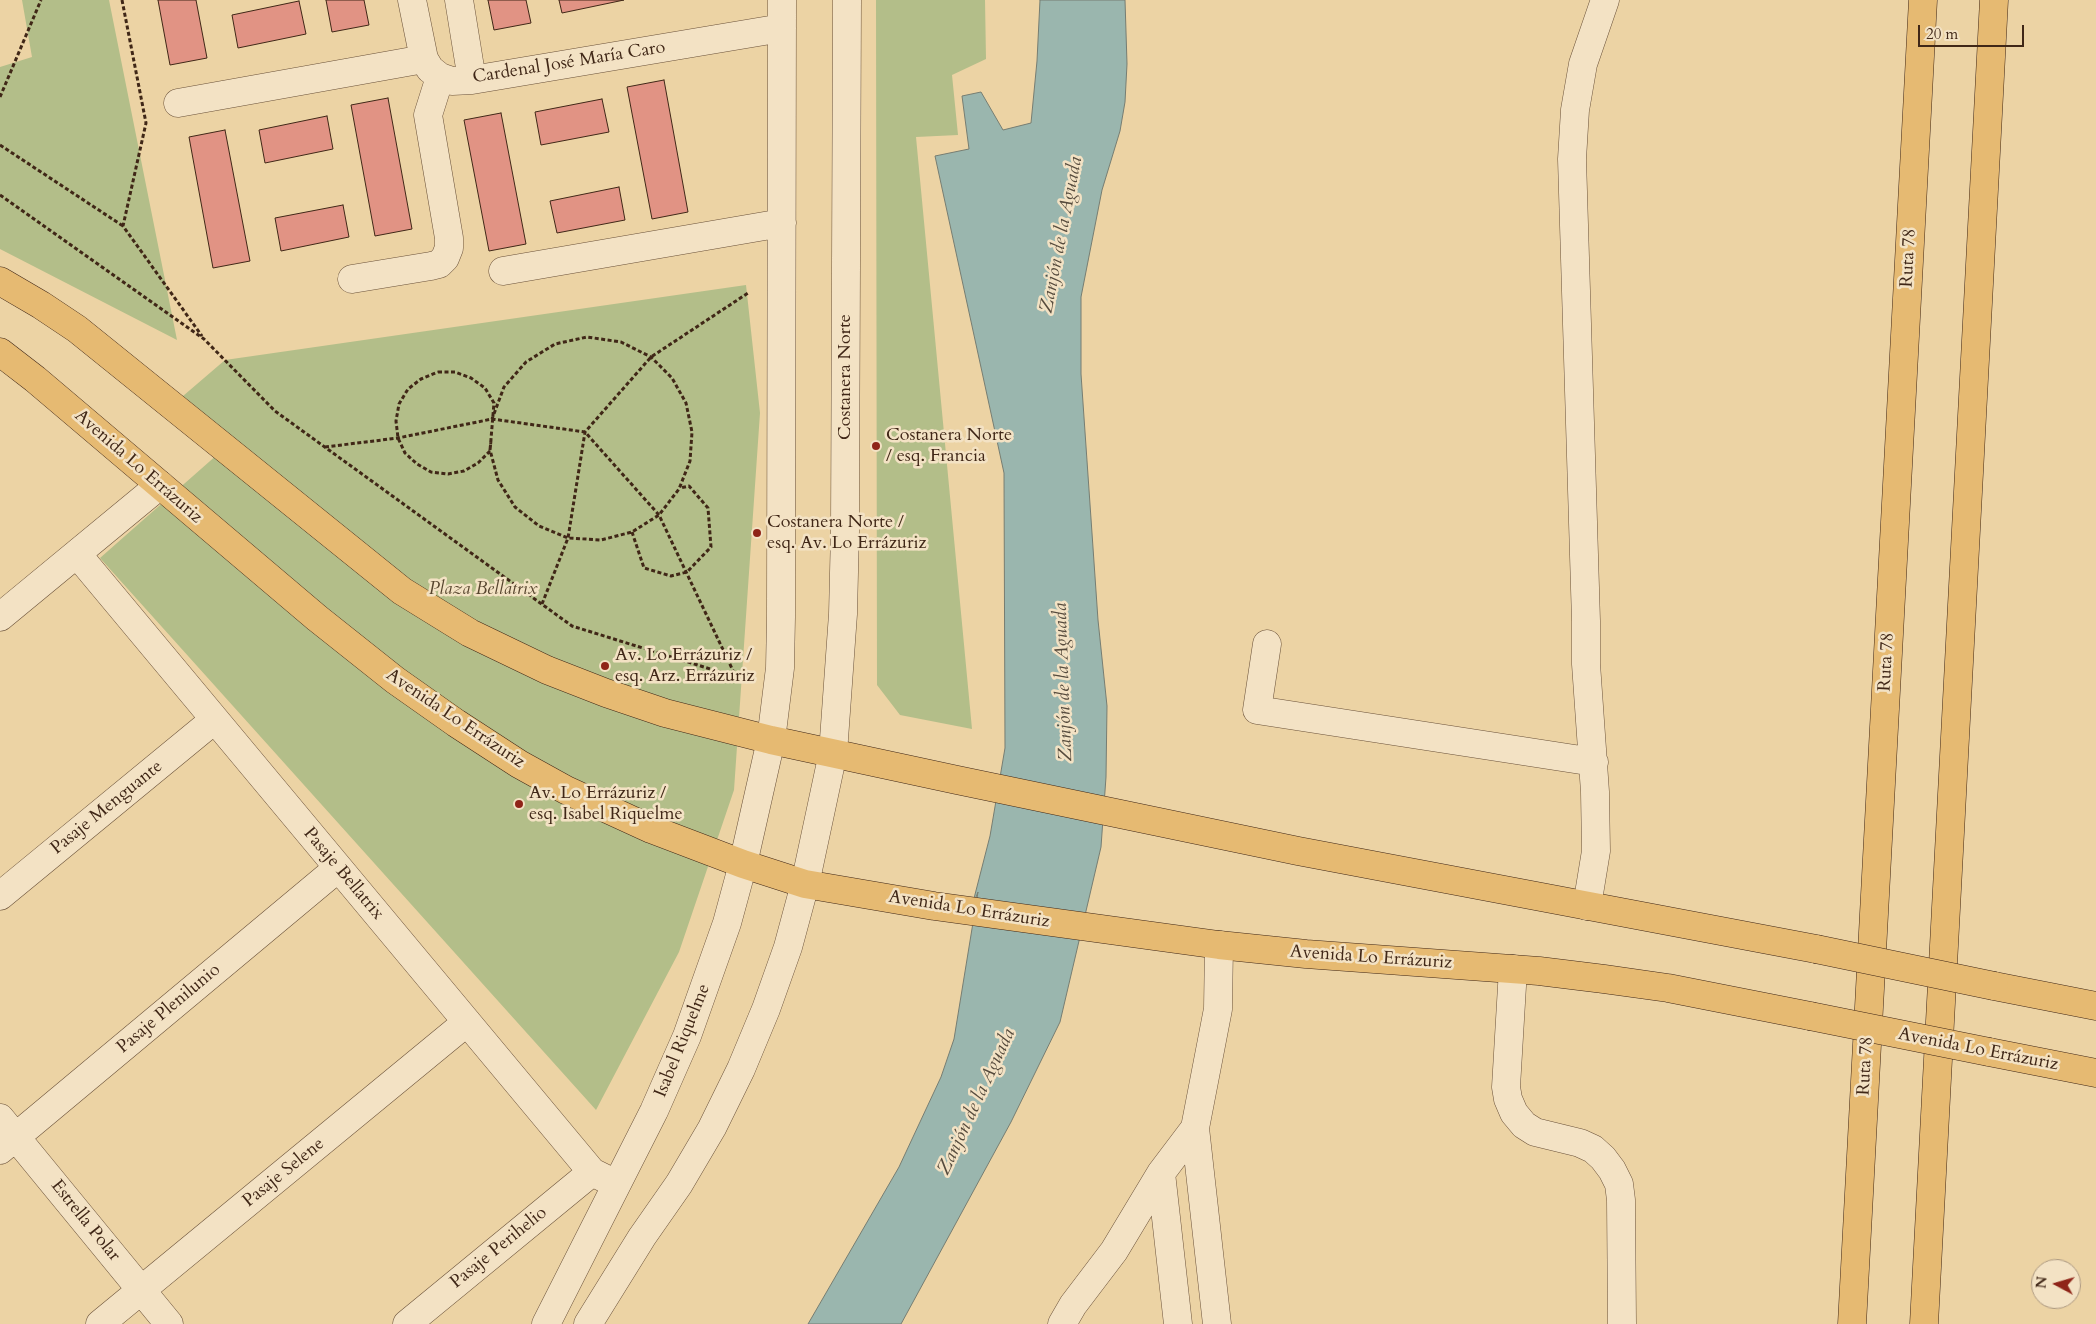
<!DOCTYPE html>
<meta charset="utf-8">
<style>
body{margin:0}
#map{position:relative;width:2096px;height:1324px;overflow:hidden;background:#ecd3a4;font-family:Cardo,serif}
canvas{display:block}
.north{position:absolute;left:2031px;top:1259px;width:50px;height:50px;box-sizing:border-box;background:#f3e2c4;border:1px solid #ab977f;border-radius:50%;rotate:276deg;font-size:14px;font-weight:700;line-height:20px;text-align:center;color:#402717}
.north::after{content:'';display:block;margin:auto;width:18px;height:22px;background:#8f2418;clip-path:polygon(50% 0,100% 100%,50% 72%,0 100%)}
.scale{position:absolute;left:1918px;top:25px;width:106px;height:22px;box-sizing:border-box;border:2px solid #402717;border-top:0;padding-left:6px;font-size:15px;line-height:18px;white-space:nowrap;color:#402717;-webkit-text-stroke:4px #f3e2c4;paint-order:stroke}
</style>
<div id="map">
<canvas width="2096" height="1324"></canvas>
<div class="north">N</div>
<div class="scale">20 m</div>
</div>
<script>
const ctx = document.querySelector('canvas').getContext('2d');
ctx.lineJoin = 'round';
function paint(path, color) { ctx.fillStyle = color; ctx.fill(path, 'evenodd'); }
const poly = rows => new Path2D(rows.map(r => 'M' + r).join(''));
function strokePath(path, color, width, dash) { ctx.strokeStyle = color; ctx.lineWidth = width; ctx.lineCap = dash ? 'butt' : 'round'; ctx.setLineDash(dash || []); ctx.stroke(path); }
function write(font, color, halo, rows, align = 'center') {
  ctx.font = font + ' Cardo,serif'; ctx.lineWidth = 5; ctx.setLineDash([]); ctx.textBaseline = 'middle'; ctx.strokeStyle = halo; ctx.fillStyle = color; for (const [text, x, y, turn = 0] of rows) {
    ctx.save(); ctx.translate(x, y); ctx.rotate((+turn || 0) * Math.PI / 180); ctx.textAlign = isNaN(turn) ? turn : align; if (halo) ctx.strokeText(text, 0, 0); ctx.fillText(text, 0, 0); ctx.restore();
  }
}
const green = poly([
 [22,0,109,0,177,340,0,249,0,67,32,57],
 [876,0,985,0,986,59,952,75,958,135,916,137,972,729,900,715,877,685],
 [746,285,760,413,734,790,679,952,596,1110,100,558,235,439,183,396,225,360]
]);
const water = poly([
 [1040,0,1125,0,1127,64,1125,102,1120,131,1102,190,1081,297,1081,374,1098,620,1107,706,1106,777,1101,847,1060,1022,1011,1122,901,1324,808,1324,899,1167,941,1077,954,1039,978,892,971,910,990,836,1005,748,1004,473,935,156,969,149,962,96,981,92,1003,130,1031,123,1037,61,1040,0]
]);
const building = poly([
 [158,0,196,0,207,58,170,65,158,0],
 [326,0,364,0,369,25,332,32,326,0],
 [488,0,526,0,531,23,494,30,488,0],
 [559,0,624,0,562,13,559,0],
 [299,1,306,34,238,48,232,15,299,1],
 [664,80,688,212,652,219,627,87,664,80],
 [388,98,412,229,375,236,351,105,388,98],
 [602,99,609,132,541,145,535,112,602,99],
 [501,113,526,244,489,251,464,120,501,113],
 [327,116,333,149,265,163,259,130,327,116],
 [225,130,250,261,213,268,189,137,225,130],
 [619,187,625,220,557,233,550,201,619,187],
 [343,205,349,237,281,251,275,218,343,205]
]);
const path = poly([
 [122,0,146,123,123,226,202,336],
 [0,97,41,0],
 [0,145,123,226],
 [0,195,204,339,275,411,572,626,736,677],
 [438,372,455,372,471,378,485,388,494,403,490,451,478,463,464,471,448,474,431,472,417,464,405,453,398,438,396,421,399,404,408,389,421,379,438,372],
 [491,440,490,450,498,480,515,507,539,526,568,538,601,540,632,532,659,515,679,489,690,461,692,432,686,403,672,378,651,357,621,342,587,337,555,344,526,362,504,387,492,419],
 [325,447,398,438,492,419,585,432,659,515,736,677],
 [632,532,644,568,671,576,687,572,711,547,708,508,689,486,680,488],
 [542,604,568,538,585,432,651,357,748,293]
]);
const minor = poly([
 [412,0,424,59,430,69,440,77,452,81,472,80,782,28],
 [459,0,472,80],
 [178,103,424,59],
 [503,271,782,223],
 [352,279,431,266,439,264,445,258,449,248,449,238,428,115,440,77],
 [77,554,592,1172,616,1184],
 [0,617,160,485],
 [1267,644,1257,710,1594,762],
 [0,896,214,720],
 [1587,906,1596,851,1595,792,1586,664,1586,621,1572,159,1575,110,1583,64,1605,0],
 [1513,969,1506,1087,1508,1099,1514,1113,1524,1125,1535,1132,1580,1143,1593,1149,1603,1158,1612,1170,1619,1184,1621,1200,1622,1324],
 [0,1118,169,1324],
 [0,1150,338,868],
 [1161,1173,1178,1324],
 [100,1324,467,1022],
 [407,1324,592,1172],
 [546,1324,654,1111,687,1036,727,923,743,864,771,740,780,668,781,617,782,0],
 [588,1324,642,1237,679,1184,712,1128,741,1069,766,1009,788,947,805,884,833,753,843,614,845,531,847,0],
 [1062,1324,1073,1305,1114,1251,1161,1173,1195,1128],
 [1217,1324,1195,1128,1218,1009,1219,945]
]);
const major = poly([
 [0,281,41,305,77,329,402,591,470,633,547,670,606,693,665,713,771,740,957,780,1298,851,1816,949],
 [0,352,35,379,317,618,395,680,456,723,519,764,566,790,651,829,743,864,805,884,934,906,1219,945,1306,954,1539,971,1604,979,1668,988,1810,1016],
 [1994,986,2096,1006],
 [1989,1052,2096,1073]
]);
const highway = poly([
 [1852,1324,1923,0],
 [1924,1324,1994,0]
]);
const majorBridge = poly([
 [1816,949,1994,986],
 [1810,1016,1989,1052]
]);
const markers = [
 [876,446,5,"#8f2418"],
 [757,533,5,"#8f2418"],
 [605,666,5,"#8f2418"],
 [519,804,5,"#8f2418"]
];
const streetNames = [
 ["Cardenal José María Caro",569,63,-9],
 ["Ruta 78",1909,258,-87],
 ["Costanera Norte",846,377,-90],
 ["Avenida Lo Errázuriz",138,467,41],
 ["Ruta 78",1887,662,-87],
 ["Avenida Lo Errázuriz",455,719,34],
 ["Pasaje Menguante",107,808,-39],
 ["Pasaje Bellatrix",343,874,50],
 ["Avenida Lo Errázuriz",969,910,9],
 ["Avenida Lo Errázuriz",1371,958,4],
 ["Pasaje Plenilunio",169,1009,-40],
 ["Isabel Riquelme",683,1041,-68],
 ["Avenida Lo Errázuriz",1978,1050,11],
 ["Ruta 78",1866,1066,-87],
 ["Pasaje Selene",284,1173,-39],
 ["Estrella Polar",85,1221,51],
 ["Pasaje Perihelio",499,1248,-39]
];
const poiNames = [
 ["Costanera Norte",886,436],
 ["/ esq. Francia",886,457],
 ["Costanera Norte /",767,523],
 ["esq. Av. Lo Errázuriz",767,544],
 ["Av. Lo Errázuriz /",615,656],
 ["esq. Arz. Errázuriz",615,677],
 ["Av. Lo Errázuriz /",529,794],
 ["esq. Isabel Riquelme",529,815]
];
const parkNames = [
 ["Plaza Bellatrix",483,590]
];
const waterNames = [
 ["Zanjón de la Aguada",1062,235,-79],
 ["Zanjón de la Aguada",1064,682,-92],
 ["Zanjón de la Aguada",977,1102,-65]
];
paint(green, '#b3be89');
paint(water, '#9ab6ae');
strokePath(water, '#767d72', 1);
paint(building, '#e19384');
strokePath(building, '#402717', 1);
strokePath(minor, '#6b523a', 29);
strokePath(major, '#402717', 29);
strokePath(highway, '#402717', 29);
strokePath(path, '#402717', 3, [4, 2.5]);
strokePath(minor, '#f3e2c4', 28);
strokePath(major, '#e6ba72', 28);
strokePath(highway, '#e6ba72', 28);
strokePath(majorBridge, '#402717', 29, []);
strokePath(majorBridge, '#e6ba72', 28);
for (const [x, y, r, color] of markers) { const dot = new Path2D(); dot.arc(x, y, r, 0, 2 * Math.PI); ctx.fillStyle = color; ctx.fill(dot); strokePath(dot, '#f3e2c4', 2); }
write('18px', '#402717', '#f3e2c4', streetNames);
write('18px', '#402717', '#f3e2c4', poiNames, 'left');
write('italic 18px', '#57452e', '#f3e2c4', parkNames);
write('italic 19px', '#564b3d', '#f3e2c4', waterNames);
</script>
